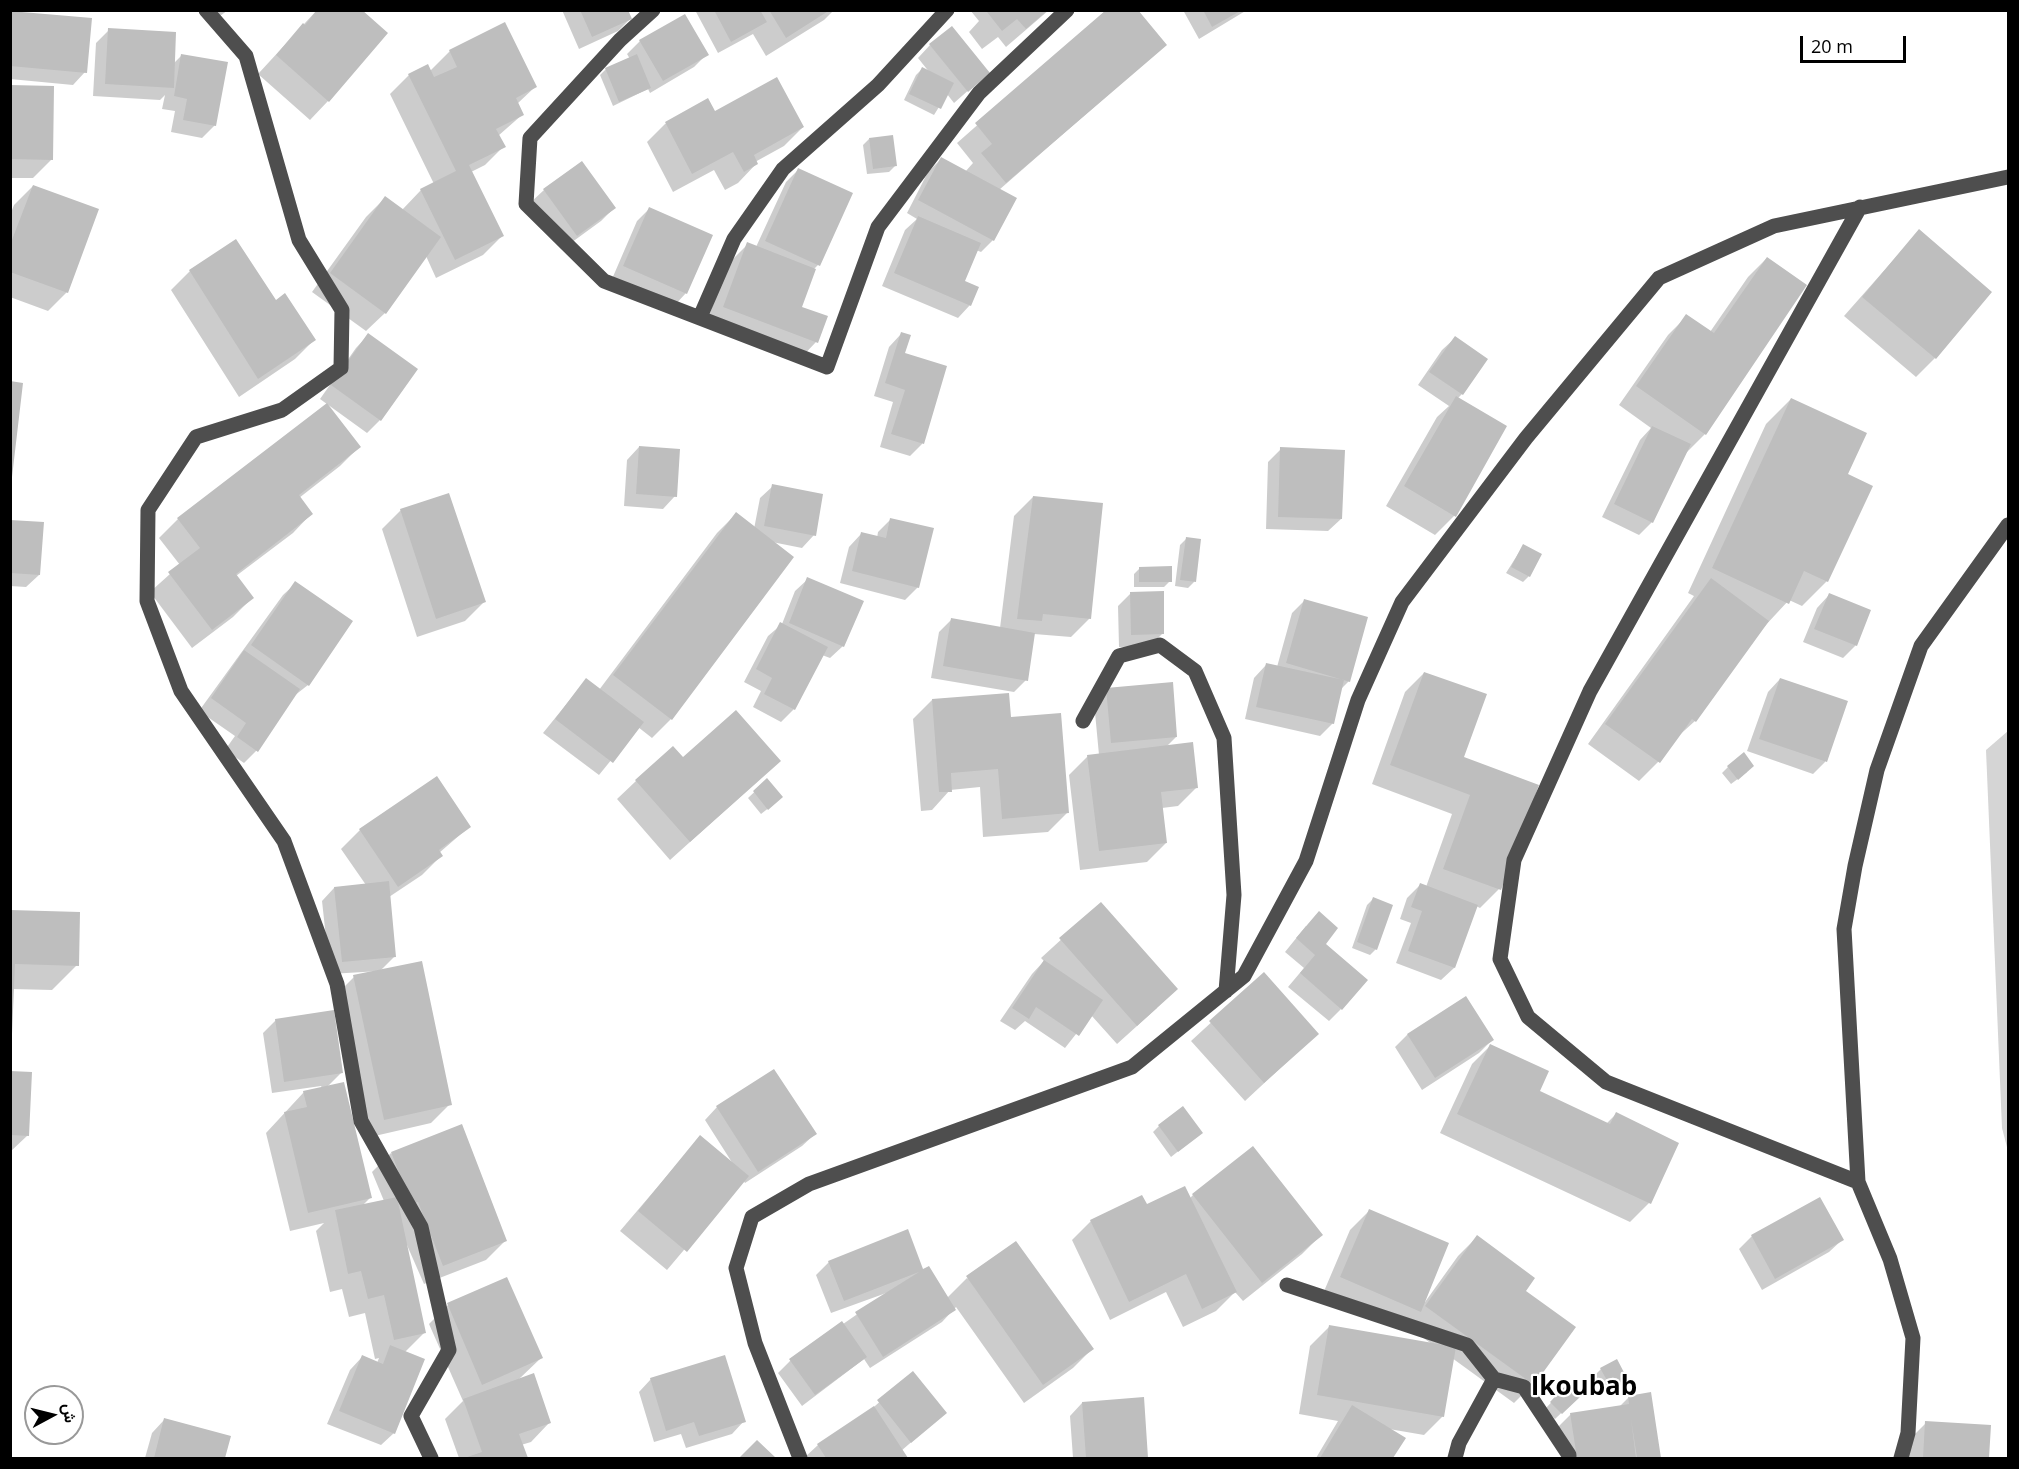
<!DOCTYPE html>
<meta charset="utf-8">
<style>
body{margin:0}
#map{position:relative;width:2019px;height:1469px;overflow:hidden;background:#fff;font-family:"Open Sans",Vazirmatn,sans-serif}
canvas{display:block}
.frame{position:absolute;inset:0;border:12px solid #000;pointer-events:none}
.north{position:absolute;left:24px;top:1385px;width:60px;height:60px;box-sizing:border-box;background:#fff;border:2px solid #999;border-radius:50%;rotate:83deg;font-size:16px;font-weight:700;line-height:24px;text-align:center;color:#000}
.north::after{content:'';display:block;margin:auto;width:21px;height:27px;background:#000;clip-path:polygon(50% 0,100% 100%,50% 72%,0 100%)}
.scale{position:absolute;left:1800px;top:36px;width:106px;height:27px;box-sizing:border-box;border:3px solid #000;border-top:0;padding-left:8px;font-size:18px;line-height:21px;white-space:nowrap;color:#000;-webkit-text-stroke:4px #fff;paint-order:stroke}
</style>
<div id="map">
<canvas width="2019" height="1469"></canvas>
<div class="frame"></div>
<div class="north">ش</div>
<div class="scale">20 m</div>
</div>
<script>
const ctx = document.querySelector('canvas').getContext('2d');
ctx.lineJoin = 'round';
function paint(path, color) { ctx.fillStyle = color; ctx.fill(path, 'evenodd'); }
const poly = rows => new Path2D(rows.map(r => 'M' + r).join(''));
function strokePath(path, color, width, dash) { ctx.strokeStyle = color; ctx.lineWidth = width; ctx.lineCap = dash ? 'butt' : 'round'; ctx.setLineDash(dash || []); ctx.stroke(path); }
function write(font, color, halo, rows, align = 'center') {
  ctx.font = font + ' "Open Sans",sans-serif'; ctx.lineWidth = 4.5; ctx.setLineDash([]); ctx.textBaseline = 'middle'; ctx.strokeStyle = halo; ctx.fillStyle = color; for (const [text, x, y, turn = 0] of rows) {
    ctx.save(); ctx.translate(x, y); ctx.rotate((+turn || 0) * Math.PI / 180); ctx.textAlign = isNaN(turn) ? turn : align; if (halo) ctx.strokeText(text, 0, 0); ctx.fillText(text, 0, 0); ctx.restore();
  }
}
const green = poly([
 [2008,731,2008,1151,2002,1128,1986,750]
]);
const shadow = poly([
 [216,10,228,10,220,16],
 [317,10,360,10,328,101,310,120,258,74],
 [562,10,627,10,630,19,618,31,579,49],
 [695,10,834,10,824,20,766,56,753,34,718,53],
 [970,10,1049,10,1006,47,998,37,982,49,969,32,979,21],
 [1108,10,1165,45,999,190,993,240,981,252,976,250,963,282,970,305,958,318,882,286,905,230,917,219,907,213,928,172,941,159,965,172,973,163,957,143],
 [1183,10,1247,10,1199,39],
 [10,13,85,72,73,85,10,79],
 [504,24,535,87,517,104,523,114,498,136,504,146,485,165,471,172,502,236,483,255,436,278,426,256,385,313,366,331,312,292,366,217,385,198,402,210,421,190,434,184,390,94,409,75,430,71,450,51],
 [109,30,173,64,182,55,215,125,202,138,171,132,175,111,162,109,165,95,160,100,93,96,96,43],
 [640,41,707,54,694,67,650,93,648,89,613,106,600,75,606,69,630,59,627,54],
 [930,45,988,73,954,103,947,94,934,115,904,100,916,75,922,69,930,73,918,58],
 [10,87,52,159,33,178,10,178],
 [707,100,714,113,803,127,784,146,755,162,756,164,738,183,725,190,714,170,673,192,647,142,665,124],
 [869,139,895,166,889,172,867,174,863,145],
 [798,170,818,265,814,269,800,308,816,342,798,361,705,326,729,263,748,244,756,247,786,182],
 [33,186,67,292,48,311,10,297,10,215,14,205],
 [544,190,614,208,601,221,564,248,531,202],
 [650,208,686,293,674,306,612,279,637,221],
 [1919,231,1935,358,1916,377,1844,316],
 [235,241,275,302,314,340,295,359,239,397,171,290,190,271],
 [1767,258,1705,434,1686,453,1652,522,1639,535,1602,517,1640,440,1651,428,1619,405,1668,335,1687,316,1710,332,1748,277],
 [901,334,903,354,946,367,922,444,910,456,880,447,893,402,874,396,889,347],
 [368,335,380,420,367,433,320,399,356,348],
 [1455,338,1462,394,1457,399,1454,516,1435,535,1386,506,1437,417,1449,406,1418,385,1442,350],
 [1791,399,1846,475,1827,581,1802,606,1789,600,1763,628,1695,721,1675,739,1658,762,1639,781,1588,744,1694,596,1688,593,1766,424],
 [359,447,340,466,299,498,311,514,293,533,236,576,252,598,233,617,192,648,150,592,180,565,159,538,178,519],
 [639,447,675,496,663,509,624,506,627,460],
 [1281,449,1341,519,1328,531,1266,529,1268,462],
 [773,486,814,535,802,548,772,542,671,719,652,738,638,727,599,775,543,733,586,680,599,690,717,533,736,514,754,529,760,498],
 [1033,497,1090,618,1071,637,1034,634,1026,680,1014,692,931,678,939,632,951,620,1000,628,1014,516],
 [401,510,484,602,465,621,417,637,382,529],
 [891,519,918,587,905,600,840,583,849,547,861,534,877,538,878,532],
 [10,521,39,575,26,587,10,586],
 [1186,539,1194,582,1188,588,1175,586,1180,545],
 [1523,546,1529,576,1523,582,1506,573],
 [1140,568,1170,581,1164,587,1134,587,1134,574],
 [808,579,843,646,830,658,822,655,794,709,781,722,753,707,761,691,744,682,768,636,782,624,795,591],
 [296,583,308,685,294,696,256,751,244,763,225,750,235,736,199,711,283,595],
 [1131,593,1163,633,1150,646,1119,647,1118,606],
 [1829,595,1856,645,1843,658,1803,642,1817,608],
 [1305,600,1349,681,1340,690,1333,723,1320,736,1245,719,1254,678,1266,665,1277,667,1292,613],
 [1424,673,1462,758,1499,889,1480,908,1476,906,1454,968,1441,980,1396,963,1411,923,1400,919,1407,898,1420,885,1426,887,1452,814,1372,784,1405,692],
 [1780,679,1846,702,1825,762,1813,774,1747,751,1768,692],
 [1107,689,1176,737,1166,747,1197,787,1178,806,1162,808,1166,843,1147,862,1080,870,1069,775,1088,756,1099,755,1094,702],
 [932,700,1009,719,1067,813,1048,832,983,837,980,787,950,790,932,810,921,811,913,719],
 [683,759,760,779,670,860,617,799,636,781],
 [1728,767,1747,772,1731,784,1722,773],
 [767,780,775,803,761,814,748,798],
 [469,827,439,853,441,856,422,875,389,897,395,956,380,971,330,974,322,901,334,888,366,885,341,849,360,830],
 [1373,899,1376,949,1370,955,1352,948,1367,905],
 [1100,904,1157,1008,1117,1044,1091,1015,1065,1048,1025,1021,1015,1030,1000,1021,1032,974,1044,961,1041,958],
 [10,911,77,965,52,990,12,989,10,1047],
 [1306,926,1324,944,1341,1009,1329,1021,1288,987,1304,968,1285,952],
 [1264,974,1317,1034,1245,1101,1191,1041],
 [354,977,450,1104,431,1123,366,1138,335,996],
 [1465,998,1492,1040,1479,1053,1422,1090,1395,1047,1407,1035],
 [276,1020,342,1072,327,1087,370,1198,362,1206,384,1201,372,1172,391,1153,505,1241,486,1260,424,1284,403,1236,424,1333,405,1352,394,1433,381,1445,327,1424,350,1370,362,1357,377,1363,379,1358,375,1359,365,1313,349,1317,342,1289,330,1292,316,1231,324,1223,290,1231,266,1133,304,1092,322,1088,321,1086,272,1093,263,1033],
 [1491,1045,1538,1091,1606,1124,1616,1114,1649,1203,1630,1222,1440,1133,1472,1064],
 [10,1072,28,1135,10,1152],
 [717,1107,815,1134,802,1146,745,1183,743,1180,667,1270,620,1231,700,1137,733,1164,705,1120],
 [1159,1126,1201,1133,1171,1157,1153,1132],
 [1193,1195,1321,1235,1302,1254,1243,1301,1235,1292,1216,1311,1183,1327,1166,1292,1110,1320,1072,1240,1091,1221,1141,1197,1146,1206,1190,1198],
 [1819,1199,1842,1240,1829,1252,1762,1290,1739,1249,1752,1236],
 [1369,1211,1425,1302,1458,1256,1477,1237,1524,1292,1533,1384,1514,1403,1452,1358,1443,1416,1424,1435,1389,1429,1404,1438,1391,1458,1316,1458,1338,1421,1299,1414,1310,1346,1329,1327,1433,1345,1406,1325,1322,1296,1350,1230],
 [829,1262,923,1271,947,1298,967,1278,1092,1349,1073,1368,1024,1403,956,1307,942,1322,870,1368,864,1359,802,1406,778,1373,790,1361,889,1292,831,1313,816,1275],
 [506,1279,541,1358,518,1380,549,1423,531,1442,521,1445,526,1458,459,1458,445,1419,463,1401,429,1324,448,1305],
 [1601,1369,1627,1382,1607,1396,1595,1375],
 [912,1373,945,1413,901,1451,906,1458,804,1458,818,1445,866,1414],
 [651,1379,744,1421,732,1434,686,1448,681,1434,654,1442,639,1392],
 [1567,1386,1578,1397,1555,1419,1545,1409],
 [1650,1394,1659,1458,1563,1458,1558,1427,1571,1414,1619,1407,1628,1398],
 [1142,1399,1146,1458,1073,1458,1070,1416,1082,1403],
 [164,1420,229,1437,224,1458,145,1458,152,1433],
 [1926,1423,1989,1426,1987,1458,1906,1458,1907,1442]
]);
const building = poly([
 [317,10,362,10,388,33,329,102,276,55,303,23,305,25],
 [580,10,628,10,632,19,592,37],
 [714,10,760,10,767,22,731,42],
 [769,10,830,10,786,38],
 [988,10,1048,10,1026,29,1017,19,1002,31,987,12],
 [1106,10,1138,10,1167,45,1006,183,981,153,992,144,975,123],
 [1203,10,1242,10,1212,27],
 [10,11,92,18,87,73,10,66],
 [685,14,709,55,663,81,639,40],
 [505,22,537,87,516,98,524,115,496,129,506,147,469,165,504,236,455,260,420,189,456,171,408,74,428,64,434,77,457,67,449,50],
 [952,26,990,73,968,92,929,44],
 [108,28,176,32,174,88,105,84],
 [181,54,228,62,216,126,183,120,187,99,174,96],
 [637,54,651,88,619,102,605,68],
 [922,67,954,83,941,109,909,94],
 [777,77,804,127,754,155,758,164,744,172,733,152,692,174,665,122,708,98,715,111],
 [10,85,54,86,53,160,10,159],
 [893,135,897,166,873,169,869,138],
 [941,157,1017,198,994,241,918,200],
 [582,161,616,208,577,236,543,189],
 [798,168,853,193,820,266,765,241],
 [33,185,99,209,68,293,10,272,10,245],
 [385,196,441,237,386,314,330,273],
 [649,207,713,235,687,294,623,266],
 [918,216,981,243,965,281,979,287,971,306,894,273],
 [1919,229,1992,292,1936,359,1862,297],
 [236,239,276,300,285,293,316,340,258,379,189,270],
 [747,242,816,269,802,307,828,316,818,343,723,307],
 [1767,257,1807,285,1706,435,1636,386,1686,314,1714,333],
 [901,332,911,335,905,353,947,366,924,444,891,434,905,390,885,383],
 [368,333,418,369,381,421,331,385],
 [1455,336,1488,359,1463,395,1429,372],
 [10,381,23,383,12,477,10,477],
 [1456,396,1507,426,1456,517,1404,486],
 [1791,398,1867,433,1848,474,1873,486,1828,582,1804,571,1789,604,1712,568],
 [327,403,361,447,299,495,313,514,236,574,254,598,212,630,168,572,200,548,177,518],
 [1652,426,1691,444,1653,523,1614,504],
 [639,446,680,449,677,497,636,494],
 [1280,447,1345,450,1342,519,1278,517],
 [772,484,823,494,816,536,764,526],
 [449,493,486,602,436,619,400,509],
 [1033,496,1103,503,1091,619,1043,614,1042,621,1017,619],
 [736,512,794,557,672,720,613,675],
 [890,518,934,528,919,588,852,571,861,532,886,538],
 [10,520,44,522,40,575,10,573],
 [1186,537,1201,539,1196,582,1180,580],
 [1523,544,1542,554,1530,577,1511,567],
 [1172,566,1172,582,1139,582,1139,567],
 [807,577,864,601,844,647,789,623],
 [1711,578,1769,621,1696,722,1692,719,1660,763,1605,724],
 [295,581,353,621,309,686,251,645],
 [1164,591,1164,634,1131,635,1130,592],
 [1829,593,1871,610,1857,646,1814,629],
 [1304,599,1368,617,1350,682,1286,663],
 [951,618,1035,633,1028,681,943,666],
 [780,622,828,647,795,710,764,694,772,678,756,669],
 [244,650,300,689,258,752,237,737,246,723,211,698],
 [1266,663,1344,680,1334,724,1256,707],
 [1424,672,1487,694,1464,757,1539,785,1501,890,1443,869,1470,795,1390,765],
 [586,678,644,722,613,763,555,719],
 [1780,678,1848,701,1827,762,1759,739],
 [1173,682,1177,737,1111,743,1106,688],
 [1009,693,1011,717,1061,713,1069,813,1002,819,998,769,951,773,952,792,939,792,932,699],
 [736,710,781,761,690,842,635,780,673,746,683,757],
 [1193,742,1198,788,1161,792,1167,843,1099,851,1087,755],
 [1744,752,1754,766,1738,780,1727,766],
 [437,776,471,827,439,850,443,856,398,887,359,829],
 [767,778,783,797,768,810,753,791],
 [389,881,396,957,342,962,334,887],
 [1420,883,1478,905,1455,968,1408,951,1422,911,1411,907],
 [1373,897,1393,905,1377,950,1357,942],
 [1101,902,1178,989,1137,1026,1059,938],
 [10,910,80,912,79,966,15,964,12,1034],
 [1319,911,1338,928,1326,944,1368,980,1342,1010,1300,973,1315,955,1296,938],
 [1044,960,1103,1000,1079,1036,1036,1007,1029,1019,1012,1008],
 [422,961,452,1105,384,1120,353,975],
 [1264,972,1319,1034,1264,1083,1209,1021],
 [1466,996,1494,1040,1435,1078,1407,1034],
 [334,1010,343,1073,284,1082,275,1019],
 [1490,1044,1549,1071,1540,1091,1610,1124,1616,1112,1679,1143,1651,1204,1457,1114],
 [774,1069,817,1134,758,1172,716,1106],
 [10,1071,32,1072,29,1136,10,1135],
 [344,1082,372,1198,308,1213,284,1112,307,1107,303,1091],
 [1183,1106,1203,1133,1178,1152,1158,1125],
 [462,1124,507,1241,443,1266,418,1202,411,1204,391,1152],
 [700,1135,749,1176,687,1252,638,1211],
 [1253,1146,1323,1235,1262,1283,1192,1194],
 [1185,1186,1237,1292,1202,1309,1186,1274,1129,1302,1090,1220,1142,1195,1147,1204],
 [397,1197,426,1333,394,1340,384,1295,368,1299,361,1271,348,1274,335,1210],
 [1820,1197,1844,1240,1775,1279,1751,1235],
 [1369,1209,1449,1243,1421,1312,1340,1277],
 [908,1229,923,1269,929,1266,956,1310,883,1357,855,1312,919,1272,844,1301,828,1261],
 [1477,1235,1535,1278,1526,1291,1576,1327,1534,1385,1425,1306],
 [1016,1241,1094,1349,1043,1385,966,1276],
 [507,1277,543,1358,482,1385,447,1303],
 [842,1321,867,1357,815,1395,789,1359],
 [1329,1325,1456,1347,1444,1417,1317,1395],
 [390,1345,425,1359,395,1434,339,1411,362,1355,383,1364],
 [725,1355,746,1422,699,1436,694,1422,666,1431,650,1378],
 [1617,1359,1629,1382,1613,1391,1600,1368],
 [913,1371,947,1413,911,1443,877,1400],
 [534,1373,551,1423,519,1434,528,1458,464,1458,482,1452,463,1399],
 [1567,1384,1580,1397,1562,1414,1550,1402],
 [1651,1392,1661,1458,1637,1458,1631,1419,1636,1458,1577,1458,1570,1413,1629,1404,1628,1396],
 [1144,1397,1148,1458,1086,1458,1082,1402],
 [1352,1405,1406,1438,1393,1458,1320,1458],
 [874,1406,908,1458,826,1458,817,1444],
 [164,1418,231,1436,225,1458,154,1458],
 [1925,1421,1991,1425,1989,1458,1923,1458],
 [757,1440,776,1458,739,1458]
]);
const minor = poly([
 [206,10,246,56,299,240,342,310,341,368,282,410,196,437,148,510,147,601,181,691,284,841,337,984,361,1121,421,1227,449,1350,411,1416,431,1458],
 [653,10,620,40,530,138,526,204,604,281,827,367,878,227,979,93,1067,10],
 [700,317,734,239,783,169,878,85,947,10],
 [1083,721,1119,656,1160,645,1195,671,1224,738,1234,895,1226,991],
 [1858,1182,1606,1082,1528,1017,1500,959,1514,860,1590,691,1860,207],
 [1287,1285,1467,1345,1494,1379,1459,1443,1455,1458],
 [1494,1379,1524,1387,1569,1455,1569,1458],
 [800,1458,755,1343,736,1268,752,1217,809,1184,1132,1067,1244,976,1306,861,1358,700,1402,602,1526,438,1659,278,1774,226,2008,177],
 [1901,1458,1908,1433,1913,1338,1890,1259,1858,1182,1844,929,1855,866,1877,770,1921,646,2008,525]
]);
const districtNames = [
 ["Ikoubab",1584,1388]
];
paint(green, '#d5d5d5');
paint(shadow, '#0003');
paint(building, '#bebebe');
strokePath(minor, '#4e4e4e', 15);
write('bold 26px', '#000', '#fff', districtNames);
</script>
